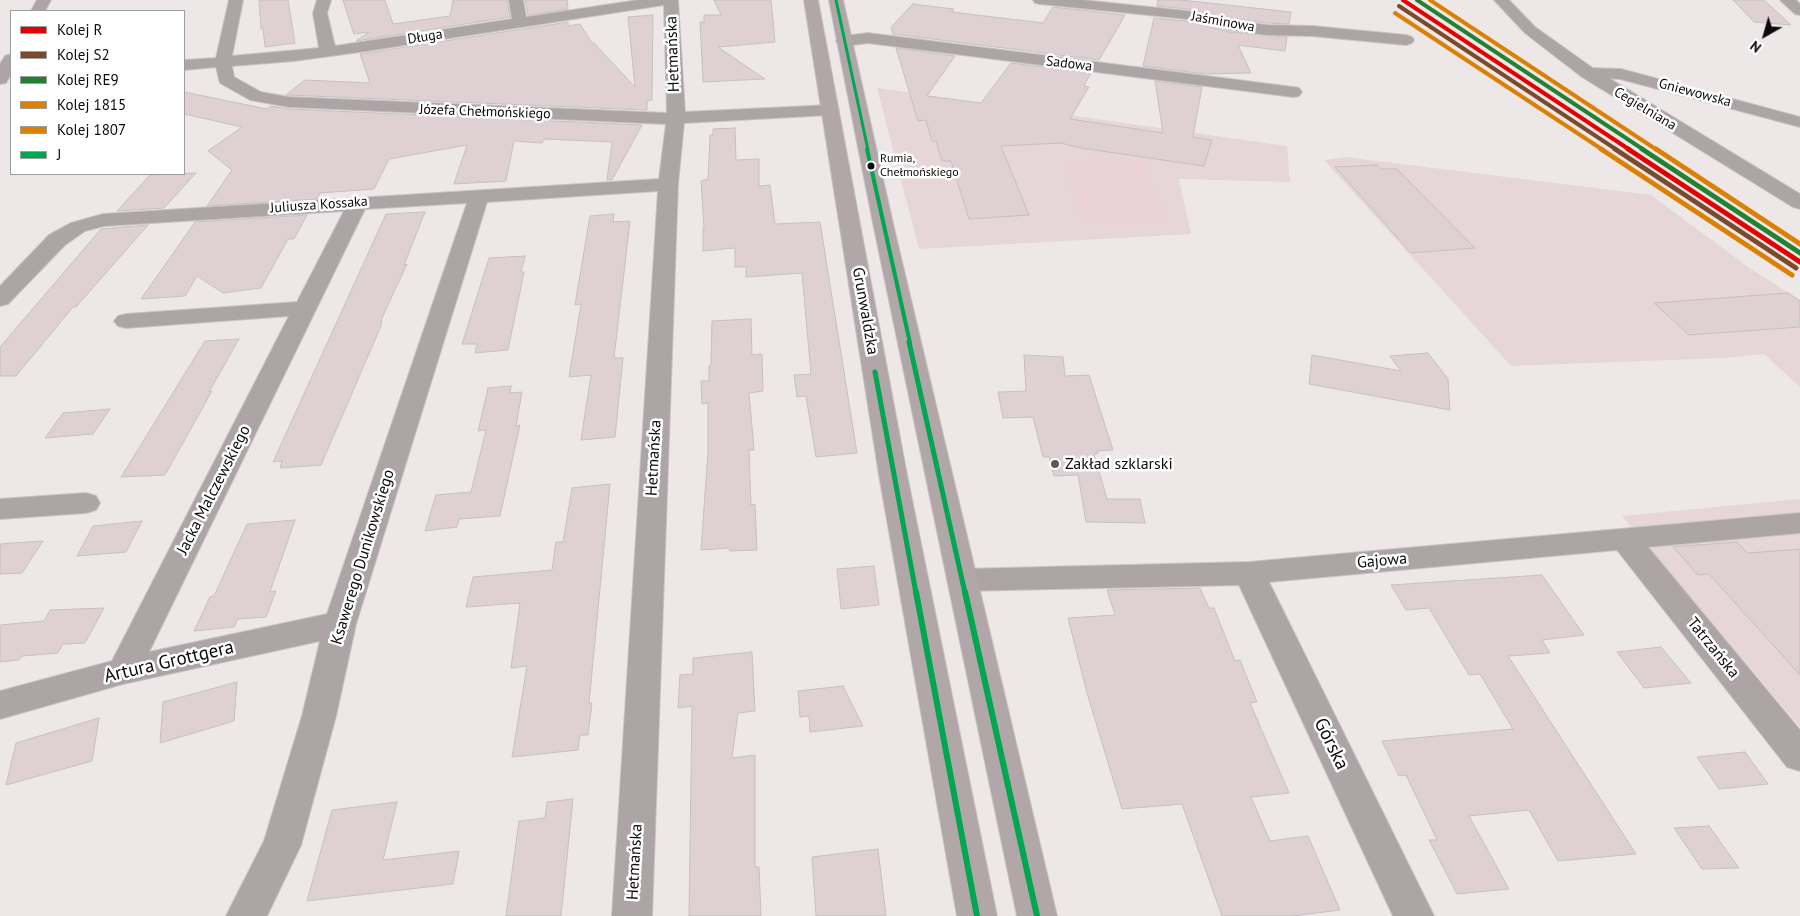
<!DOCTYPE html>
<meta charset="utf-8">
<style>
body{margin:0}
#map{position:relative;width:1800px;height:916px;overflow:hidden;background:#eee7e8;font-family:"PT Sans",sans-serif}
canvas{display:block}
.legend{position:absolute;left:10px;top:10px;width:175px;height:165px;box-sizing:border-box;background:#fff;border:1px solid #9f9d9d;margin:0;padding:6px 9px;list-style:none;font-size:15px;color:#0e0a0b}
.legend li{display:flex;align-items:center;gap:10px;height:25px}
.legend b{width:25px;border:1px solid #9f9d9d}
.north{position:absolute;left:1740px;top:10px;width:50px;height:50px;-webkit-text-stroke:4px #fff;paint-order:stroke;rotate:218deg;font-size:14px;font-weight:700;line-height:20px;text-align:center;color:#0e0a0b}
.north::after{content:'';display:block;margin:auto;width:18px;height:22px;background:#0e0a0b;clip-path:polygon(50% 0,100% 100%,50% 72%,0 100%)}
</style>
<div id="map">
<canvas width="1800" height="916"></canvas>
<ul class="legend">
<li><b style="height:6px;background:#e50000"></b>Kolej R</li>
<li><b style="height:6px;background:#7a4b2a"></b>Kolej S2</li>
<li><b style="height:6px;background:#238132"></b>Kolej RE9</li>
<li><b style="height:6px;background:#db8002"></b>Kolej 1815</li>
<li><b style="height:6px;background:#db8002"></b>Kolej 1807</li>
<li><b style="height:6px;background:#00a651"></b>J</li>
</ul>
<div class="north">N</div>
</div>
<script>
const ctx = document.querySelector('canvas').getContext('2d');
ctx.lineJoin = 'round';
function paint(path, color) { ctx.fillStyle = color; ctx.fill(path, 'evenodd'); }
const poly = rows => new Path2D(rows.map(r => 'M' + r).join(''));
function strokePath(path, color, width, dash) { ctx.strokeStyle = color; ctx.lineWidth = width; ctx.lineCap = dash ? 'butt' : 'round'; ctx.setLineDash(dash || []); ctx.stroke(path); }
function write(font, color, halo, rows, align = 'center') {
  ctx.font = font + ' "PT Sans",sans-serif'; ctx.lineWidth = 5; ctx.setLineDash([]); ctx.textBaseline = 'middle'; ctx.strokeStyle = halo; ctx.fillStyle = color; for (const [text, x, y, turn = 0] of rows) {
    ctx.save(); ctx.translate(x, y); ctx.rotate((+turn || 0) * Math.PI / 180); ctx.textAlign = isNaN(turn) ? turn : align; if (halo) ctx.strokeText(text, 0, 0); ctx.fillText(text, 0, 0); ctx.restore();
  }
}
const built = poly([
 [877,88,1287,146,1290,182,1179,179,1191,234,919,249],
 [1345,157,1651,195,1751,269,1800,300,1800,387,1764,354,1723,358,1511,366,1324,160],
 [1800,499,1800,727,1622,516]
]);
const green = poly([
 [1143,158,1170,224,1082,225,1062,159]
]);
const building = poly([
 [259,0,288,0,295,43,265,47,263,29,261,29,259,0],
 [343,0,385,0,393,24,450,16,453,0,507,0,510,17,356,41,369,32,354,34,343,0],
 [525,0,567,0,568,9,528,15,525,0],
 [714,0,771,0,775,42,718,47,765,79,703,82,700,22,704,22,704,15,721,15,714,0],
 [1158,0,1181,0,1291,12,1289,24,1267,23,1229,18,1187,9,1157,6,1158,0],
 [1733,0,1764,0,1791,25,1754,22,1733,0],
 [913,4,954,9,952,12,1043,23,1053,7,1125,15,1099,60,893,34,891,27,913,4],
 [653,15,652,100,647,101,647,110,286,95,305,80,370,83,360,54,568,22,568,26,580,24,592,43,594,43,635,87,628,17,653,15],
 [1154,18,1187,21,1229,32,1287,37,1285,51,1238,45,1251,73,1204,74,1143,66,1154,18],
 [896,48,955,56,927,96,981,103,1011,63,1091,73,1084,86,1089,87,1070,119,1163,133,1155,81,1202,87,1193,137,1212,140,1204,166,1081,148,1061,143,1001,146,1029,215,969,219,951,161,942,161,936,141,932,141,926,120,918,121,896,48],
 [184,92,267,109,271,106,289,109,642,125,612,180,607,180,612,142,545,139,542,143,514,141,506,181,454,184,467,145,389,159,374,189,320,193,317,199,207,206,232,170,208,151,242,127,184,114,184,92],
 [735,128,736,160,759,159,759,186,770,185,775,224,820,222,857,453,816,457,806,396,797,397,794,375,811,374,802,273,746,277,746,267,735,267,735,248,703,251,703,228,704,228,701,181,708,179,710,135,713,135,713,129,735,128],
 [1377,165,1381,169,1397,169,1475,248,1411,253,1335,167,1377,165],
 [196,173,164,208,117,211,150,175,196,173],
 [425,212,404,265,407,264,382,318,381,326,321,465,280,468,282,461,273,462,386,214,425,212],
 [614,214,613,222,630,221,614,358,623,358,615,437,581,440,591,375,569,377,581,304,575,305,590,216,614,214],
 [307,215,294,239,288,239,261,288,223,293,197,276,185,296,141,299,195,222,307,215],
 [148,225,76,307,73,307,16,376,0,376,0,347,101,229,148,225],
 [525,256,521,272,524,272,508,350,475,353,477,344,462,344,489,258,525,256],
 [1788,293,1800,301,1800,327,1689,335,1654,303,1788,293],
 [751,319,752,355,762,354,763,391,749,393,754,450,749,450,751,505,755,504,757,550,730,551,729,548,701,550,708,452,708,403,702,404,701,381,709,381,709,366,711,365,712,321,751,319],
 [239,339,209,392,212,391,165,475,121,477,205,341,239,339],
 [1428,353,1448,379,1450,410,1309,384,1312,355,1401,371,1390,356,1428,353],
 [1024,355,1063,357,1065,376,1089,375,1113,450,1097,451,1098,453,1094,454,1107,499,1140,499,1145,523,1086,522,1078,475,1054,476,1049,457,1043,457,1033,417,1003,418,998,392,1026,391,1024,355],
 [511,386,510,393,522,392,516,426,520,425,500,516,459,519,457,527,425,531,436,495,471,492,486,430,478,431,488,388,511,386],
 [110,409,93,434,45,438,63,413,110,409],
 [610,484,589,703,592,703,588,735,580,735,578,750,512,757,527,666,511,668,520,603,466,607,473,577,552,570,556,542,563,542,572,488,610,484],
 [295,520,270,592,276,591,266,617,238,619,234,627,194,631,210,597,214,596,247,524,295,520],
 [142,521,126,552,77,556,93,526,142,521],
 [43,541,22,573,0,574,0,544,43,541],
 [1737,542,1748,553,1800,549,1800,675,1709,574,1698,575,1673,547,1737,542],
 [874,566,879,605,841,609,837,569,874,566],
 [1542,575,1584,635,1542,640,1550,653,1508,656,1636,854,1558,861,1529,810,1469,816,1509,889,1457,894,1429,840,1437,840,1406,775,1399,776,1382,741,1513,729,1480,674,1469,675,1429,608,1406,610,1391,585,1542,575],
 [1200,588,1209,608,1214,608,1235,661,1240,660,1257,702,1250,703,1289,793,1251,797,1270,841,1308,836,1340,910,1293,916,1222,916,1182,804,1122,809,1087,693,1068,618,1115,615,1107,590,1200,588],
 [104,608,85,643,63,644,58,653,22,656,19,660,0,662,0,625,44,621,50,610,104,608],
 [1661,647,1691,683,1644,688,1617,652,1661,647],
 [752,652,755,711,738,713,732,758,755,755,755,867,759,867,761,916,689,916,692,706,678,708,680,675,693,674,693,658,752,652],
 [237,682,234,721,160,743,163,702,237,682],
 [843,686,863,726,810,732,809,716,800,717,798,691,843,686],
 [99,718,92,761,6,785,16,743,99,718],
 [1745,752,1768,784,1719,789,1697,757,1745,752],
 [573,799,561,916,506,916,519,821,545,818,547,802,573,799],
 [397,802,383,860,459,851,453,884,307,901,332,810,397,802],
 [1709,826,1739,868,1702,869,1674,828,1709,826],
 [878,849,886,916,816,916,812,857,878,849]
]);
const minor = poly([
 [37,0,51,0,45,11,31,11,37,0],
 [229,0,243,0,232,56,319,48,313,13,317,0,331,0,327,13,335,46,512,19,509,0,523,0,526,17,638,0,678,0,685,112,830,105,836,106,839,110,836,114,830,115,684,123,678,184,652,916,612,916,658,191,487,202,356,624,336,716,301,845,267,916,226,916,264,841,302,716,320,641,123,684,0,719,0,691,112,661,289,316,126,328,118,326,114,321,118,316,126,314,297,302,344,211,104,226,85,231,65,245,8,304,0,306,0,286,49,235,71,223,103,214,659,179,666,124,289,107,250,100,220,83,216,67,184,70,184,60,216,58,229,0],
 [664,5,667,113,289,97,261,92,234,77,232,66,294,61,360,52,664,5],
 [467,203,327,614,149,652,365,209,467,203],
 [1033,0,1083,0,1187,11,1229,20,1267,25,1312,26,1406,35,1412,37,1414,40,1412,43,1406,45,1312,36,1267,35,1229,30,1187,19,1040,4,1035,3,1033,0],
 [1780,0,1796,0,1800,4,1800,15,1795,14,1780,0],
 [868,33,1293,87,1299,88,1302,92,1299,96,1293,97,868,43,844,46,838,44,836,41,838,38,844,36,868,33],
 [11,54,11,74,6,83,0,84,0,64,5,56,11,54],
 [1588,68,1621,69,1800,117,1800,127,1620,79,1582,77,1580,73,1582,69,1588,68],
 [86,493,96,496,100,503,96,510,86,513,0,519,0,499,86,493],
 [1800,513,1800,533,1648,547,1800,730,1800,771,1787,767,1617,550,1269,582,1434,916,1393,916,1239,585,963,591,952,588,948,580,952,572,963,569,1249,562,1800,513]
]);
const tertiary = poly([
 [1494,0,1509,0,1535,27,1594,69,1800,194,1800,209,1793,207,1582,77,1525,33,1494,0]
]);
const primary = poly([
 [804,0,818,0,907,475,997,916,957,916,879,475,804,0],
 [829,0,843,0,894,228,1057,916,1017,916,874,228,829,0]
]);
const bus1Far3 = poly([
 [836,0,868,150]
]);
const bus1Far2 = poly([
 [867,149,910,343]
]);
const bus1Far1 = poly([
 [909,342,965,593],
 [875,372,916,593]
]);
const bus1 = poly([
 [916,592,977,916],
 [965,592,1037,916]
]);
const rail1Far1 = poly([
 [1403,0,1630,150]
]);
const rail1 = poly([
 [1628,149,1800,262]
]);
const rail2Far1 = poly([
 [1399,6,1617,150]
]);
const rail2 = poly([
 [1615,149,1796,268]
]);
const rail3Far1 = poly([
 [1417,0,1644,150]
]);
const rail3 = poly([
 [1642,149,1800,253]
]);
const rail4Far1 = poly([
 [1395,13,1603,150]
]);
const rail4 = poly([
 [1601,149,1792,275]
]);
const rail5Far1 = poly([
 [1430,0,1657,150]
]);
const rail5 = poly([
 [1656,149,1800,244]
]);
const markers = [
 [871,166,4.5,"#0e0a0b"],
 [1055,464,5,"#5c5758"]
];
const farBusnames = [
 ["Rumia,",880,159],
 ["Chełmońskiego",880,173]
];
const farStreetnames = [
 ["Jaśminowa",1223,22,10],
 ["Długa",425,37,-9],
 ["Sadowa",1069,64,7],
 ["Gniewowska",1695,93,15],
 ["Cegielniana",1645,109,31],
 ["Józefa Chełmońskiego",485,112,2],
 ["Juliusza Kossaka",319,205,-4]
];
const streetNames = [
 ["Hetmańska",673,54,-92],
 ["Grunwaldzka",865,311,80],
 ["Hetmańska",654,458,-87],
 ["Jacka Malczewskiego",214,490,-63],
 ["Ksawerego Dunikowskiego",363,557,-73],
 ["Gajowa",1382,561,-5],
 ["Tatrzańska",1713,648,51],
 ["Hetmańska",635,862,-87]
];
const poiNames = [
 ["Zakład szklarski",1065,464]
];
const nearStreetnames = [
 ["Artura Grottgera",169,662,-13],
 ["Górska",1331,744,64]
];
paint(built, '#e6d6d8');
paint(green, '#ebd2d6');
paint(building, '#dfd0d3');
strokePath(building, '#c5c0c1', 1);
strokePath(minor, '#c9c4c5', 2);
strokePath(tertiary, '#c9c4c5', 2);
strokePath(primary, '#c9c4c5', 2);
paint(minor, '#ada4a6');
paint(tertiary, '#ada4a6');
paint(primary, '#b1a6a8');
strokePath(bus1Far3, '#00a651', 3);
strokePath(bus1Far2, '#00a651', 4);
strokePath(bus1Far1, '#00a651', 5);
strokePath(bus1, '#00a651', 6);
strokePath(rail1Far1, '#e50000', 4);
strokePath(rail1, '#e50000', 5);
strokePath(rail2Far1, '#7a4b2a', 4);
strokePath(rail2, '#7a4b2a', 5);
strokePath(rail3Far1, '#238132', 4);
strokePath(rail3, '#238132', 5);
strokePath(rail4Far1, '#db8002', 4);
strokePath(rail4, '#db8002', 5);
strokePath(rail5Far1, '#db8002', 4);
strokePath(rail5, '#db8002', 5);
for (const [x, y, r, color] of markers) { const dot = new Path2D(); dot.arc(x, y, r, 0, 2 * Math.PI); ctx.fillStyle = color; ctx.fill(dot); strokePath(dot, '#fff', 2); }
write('12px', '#0e0a0b', '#fff', farBusnames, 'left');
write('14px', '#0e0a0b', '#fff', farStreetnames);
write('16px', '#0e0a0b', '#fff', streetNames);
write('16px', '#0e0a0b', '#fff', poiNames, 'left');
write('19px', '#0e0a0b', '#fff', nearStreetnames);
</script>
